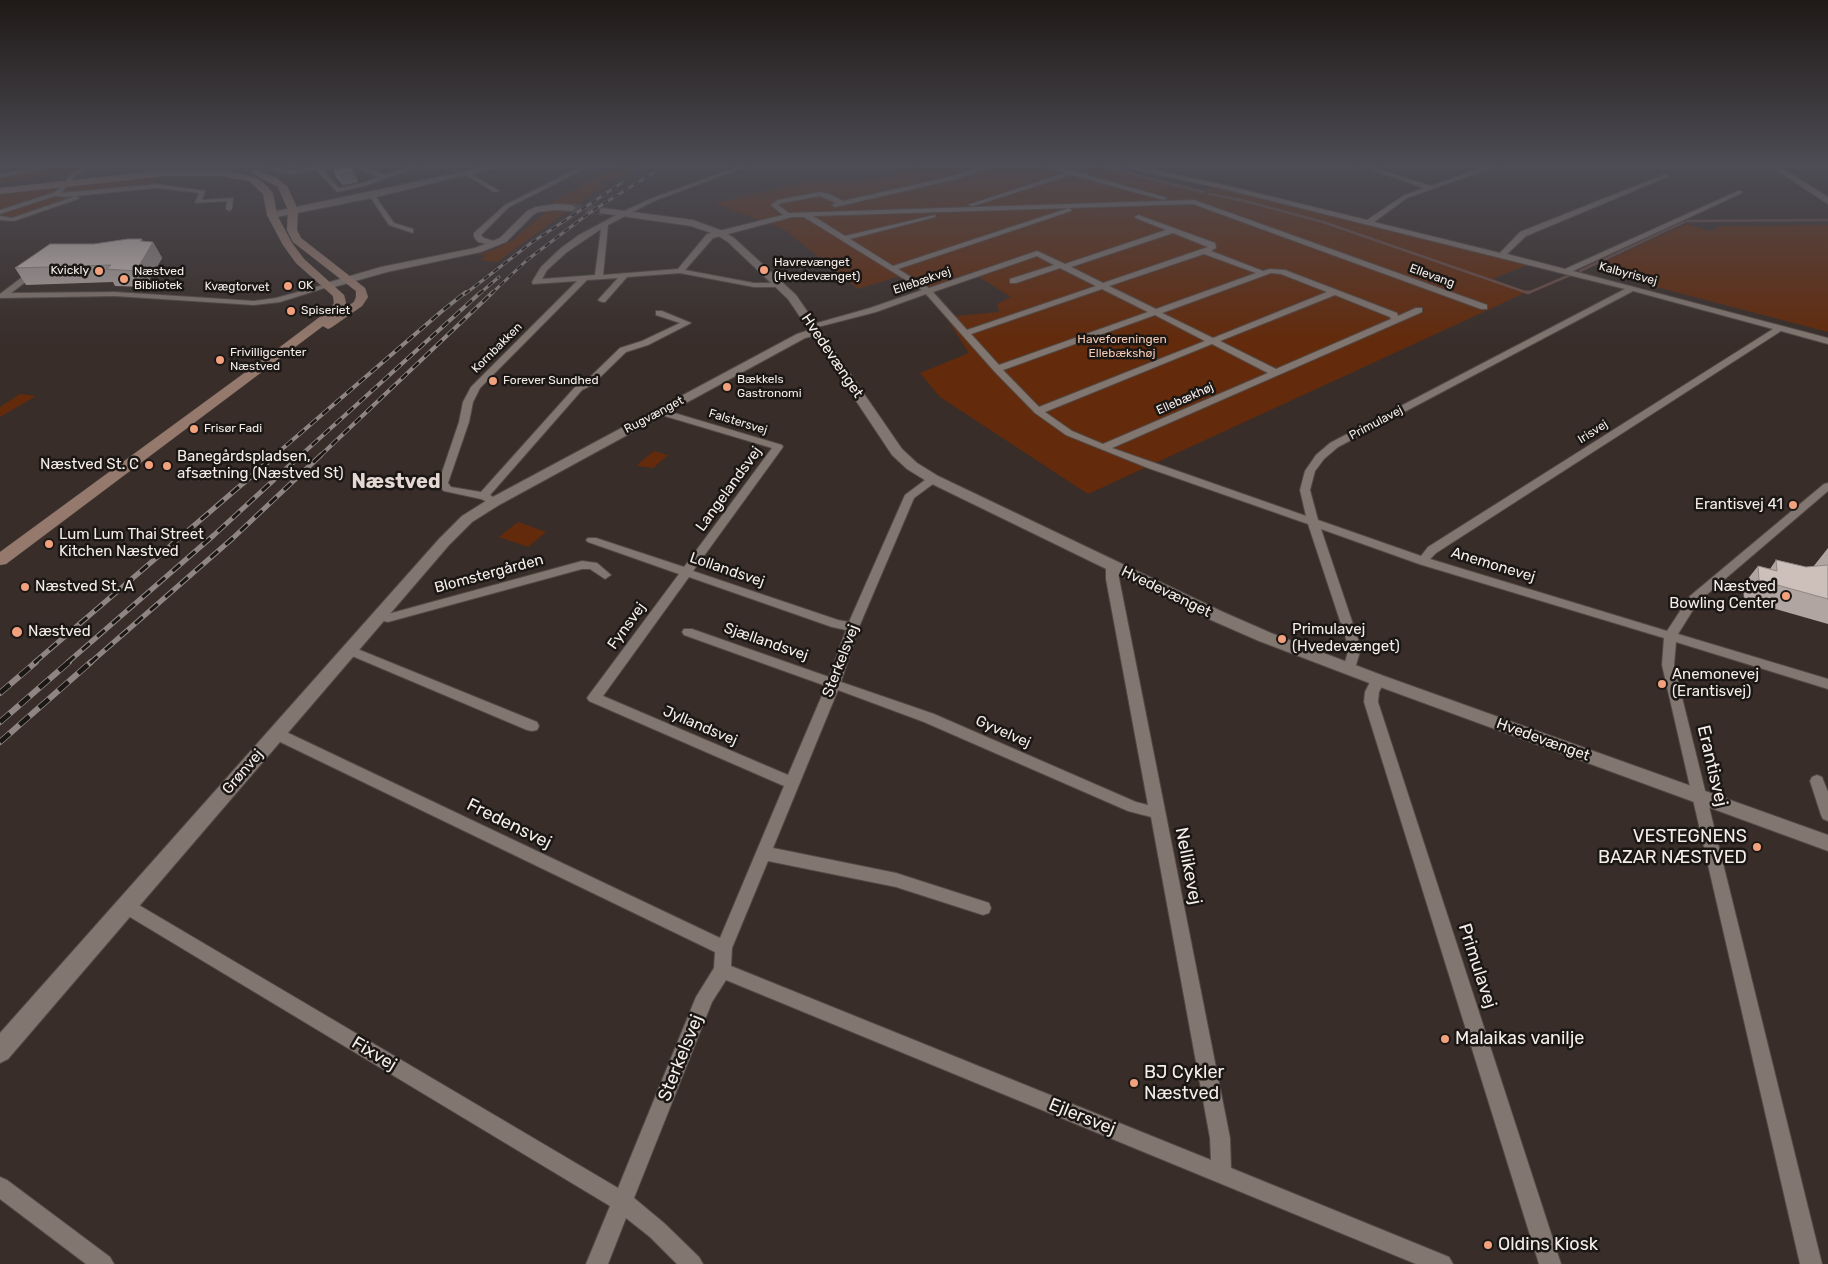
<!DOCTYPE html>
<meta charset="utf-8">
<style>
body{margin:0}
canvas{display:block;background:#382d29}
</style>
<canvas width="1828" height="1264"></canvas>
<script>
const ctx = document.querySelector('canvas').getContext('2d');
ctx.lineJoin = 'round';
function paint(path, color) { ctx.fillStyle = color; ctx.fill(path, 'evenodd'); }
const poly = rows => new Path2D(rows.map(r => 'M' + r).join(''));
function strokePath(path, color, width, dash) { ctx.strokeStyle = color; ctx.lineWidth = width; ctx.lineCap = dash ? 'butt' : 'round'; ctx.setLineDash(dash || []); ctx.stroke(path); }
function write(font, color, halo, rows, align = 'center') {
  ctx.font = font + ' Rubik,sans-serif'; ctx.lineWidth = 5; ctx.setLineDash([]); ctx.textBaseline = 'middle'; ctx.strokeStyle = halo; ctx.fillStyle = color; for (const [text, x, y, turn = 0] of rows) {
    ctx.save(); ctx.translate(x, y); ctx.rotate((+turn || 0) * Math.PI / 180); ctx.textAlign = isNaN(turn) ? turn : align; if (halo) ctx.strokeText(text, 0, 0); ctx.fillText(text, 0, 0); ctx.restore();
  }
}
const green = poly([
 [0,166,91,166,89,171,0,183],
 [626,166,640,166,614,181,607,180,599,185,605,186,574,206,551,203,602,174],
 [914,166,1096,166,1199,192,1214,187,1530,264,1492,279,1527,292,1088,494,940,397,920,373,969,353,946,317,999,312,997,304,1011,297,971,272,923,290,897,277,858,289,785,230,714,203,810,181,848,183,884,178],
 [162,174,151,186,98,191,15,220,0,218,0,195],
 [548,210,569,210,497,262,481,260,486,255,478,255,493,250,513,240],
 [1686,224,1711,231,1720,226,1828,225,1828,332,1641,283,1653,277,1604,262],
 [20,394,36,396,0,417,0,407],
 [654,451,668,455,653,468,638,466,638,464],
 [518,522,546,532,528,547,499,537]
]);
const streamFar1 = poly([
 [1101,166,1203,192],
 [1209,194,1245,201,1323,222,1528,293,1570,275],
 [1687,221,1828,220],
 [1580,271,1684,222]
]);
const stream = poly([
 [1526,292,1530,292]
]);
const tertiaryTunnel = poly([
 [572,208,603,211]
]);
const minor = poly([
 [44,166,55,166,0,178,0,174,44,166],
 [83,166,90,166,76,175,61,193,157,184,205,191,202,200,233,198,232,209,229,211,226,209,227,201,195,203,199,193,157,188,66,197,55,196,0,214,0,210,53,193,60,188,72,173,83,166],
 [320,166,329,166,322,169,339,188,362,183,379,177,352,166,360,166,385,175,412,166,420,166,365,186,337,192,316,170,290,174,270,169,273,167,290,170,320,166],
 [572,166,579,166,583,168,581,171,509,207,481,235,484,238,497,242,497,246,478,242,474,237,474,233,505,205,576,169,572,166],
 [740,166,748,166,654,201,608,225,603,275,678,269,707,234,783,215,771,205,778,200,820,192,829,194,843,201,953,176,984,166,992,166,957,179,835,207,832,205,836,203,820,196,782,203,778,205,789,213,1194,200,1487,305,1487,309,1481,309,1193,204,1069,208,1072,210,1071,211,898,269,929,288,1037,251,1065,264,1166,230,1136,218,1135,217,1138,215,1215,243,1216,248,1211,251,1263,271,1270,269,1285,270,1397,313,1398,316,1416,308,1422,308,1422,312,1112,448,1306,516,1300,490,1305,471,1316,455,1330,443,1625,289,1224,189,1128,168,1125,166,1135,166,1224,185,1367,220,1403,196,1424,188,1360,166,1368,166,1431,186,1488,166,1496,166,1407,198,1374,222,1500,253,1520,232,1663,175,1667,175,1667,177,1526,236,1507,254,1565,269,1738,191,1742,191,1742,193,1573,271,1828,338,1828,344,1781,331,1436,553,1430,559,1667,631,1690,596,1824,484,1828,483,1828,491,1698,602,1678,634,1828,679,1828,689,1676,642,1674,665,1822,1264,1800,1264,1662,665,1664,638,1419,564,1321,529,1361,648,1354,672,1344,672,1343,669,1349,648,1308,524,1148,468,1066,435,1035,413,994,371,926,294,876,312,810,329,810,325,870,308,922,290,804,217,792,217,713,238,685,270,754,283,780,283,784,285,783,287,754,287,680,273,627,277,605,302,602,302,598,300,618,278,587,280,480,388,473,402,469,422,448,483,451,487,481,492,576,386,586,381,620,348,642,341,680,323,656,315,656,311,662,311,691,323,648,345,626,352,592,385,582,390,490,495,498,500,499,502,498,504,494,505,481,499,444,491,439,486,438,484,459,422,463,402,471,387,577,281,533,284,532,282,541,267,561,248,579,235,622,212,650,199,740,166],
 [1069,208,893,266,850,239,935,217,935,215,845,236,813,216,1069,208],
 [601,229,595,275,542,279,547,270,567,252,601,229],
 [1173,233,1208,247,1103,283,1071,267,1173,233],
 [1204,254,1256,273,1156,309,1109,286,1204,254],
 [1037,256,1054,265,1010,279,1010,283,1016,283,1060,268,1096,286,967,330,933,292,1037,256],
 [1271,273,1281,274,1327,292,1213,338,1162,313,1271,273],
 [1102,289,1148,312,999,365,971,334,1102,289],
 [1633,291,1773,329,1428,547,1421,556,1318,520,1310,490,1315,471,1324,459,1338,447,1633,291],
 [1335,295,1390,317,1391,319,1276,369,1220,341,1335,295],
 [1155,315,1205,341,1039,407,1003,370,1155,315],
 [1212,344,1268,373,1103,444,1072,431,1045,412,1212,344],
 [1048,166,1056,166,1167,198,1164,200,1071,175,973,206,968,205,1065,173,1048,166],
 [468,172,498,190,499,191,494,192,466,175,465,174,468,172],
 [370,194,374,194,394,223,413,229,413,233,389,225,369,195,370,194],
 [76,196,79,198,78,199,14,221,0,220,0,216,12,218,76,196],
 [33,269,40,271,11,293,115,292,254,301,276,298,327,284,331,286,280,302,254,305,115,296,0,298,0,294,33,269],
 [661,409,782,445,783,447,693,571,838,620,849,622,905,495,929,477,937,477,938,479,937,481,914,498,859,627,841,682,934,714,1136,802,1148,805,1106,579,1106,566,1112,562,1116,563,1230,1138,1231,1168,1449,1257,1453,1264,1416,1264,726,980,712,1002,634,1198,664,1223,699,1257,703,1264,677,1264,650,1237,626,1218,608,1264,586,1264,610,1206,120,911,118,906,120,901,126,899,132,901,618,1188,696,997,714,968,715,952,272,738,270,734,272,730,277,729,282,730,720,938,784,786,589,701,587,698,589,695,679,574,588,542,586,540,588,538,596,538,684,567,772,448,658,414,658,410,661,409],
 [689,577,832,627,846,630,829,677,692,629,684,629,682,632,684,635,826,686,788,775,603,696,689,577],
 [838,690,924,722,1128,811,1151,817,1210,1138,1211,1160,731,966,732,948,768,861,896,887,983,915,989,913,991,908,989,903,983,901,896,873,773,848,838,690],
 [582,561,597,563,611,575,605,579,590,569,582,569,388,622,375,619,373,616,379,612,388,614,582,561],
 [350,646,537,722,539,726,537,730,532,731,527,730,345,653,344,650,345,647,350,646],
 [1378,675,1383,677,1385,680,1379,692,1378,702,1561,1264,1539,1264,1364,702,1365,692,1371,680,1373,677,1378,675],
 [1817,775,1822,777,1828,792,1828,821,1823,819,1821,815,1810,781,1812,777,1817,775],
 [0,1177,7,1180,110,1257,114,1264,86,1264,0,1199,0,1177]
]);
const tertiary = poly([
 [491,166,504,166,372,198,272,218,268,215,272,212,491,166],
 [1770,166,1779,166,1828,197,1828,204,1770,166],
 [556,204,572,205,576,208,572,211,556,210,538,212,533,215,506,242,481,252,387,272,327,289,322,286,323,284,381,267,475,248,500,238,527,211,536,207,556,204],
 [603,208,693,220,723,231,734,238,796,295,902,449,917,463,938,476,1223,612,1271,633,1384,676,1828,835,1828,851,1372,684,1259,641,1211,620,928,482,907,469,892,455,813,336,805,338,499,505,472,522,449,545,8,1059,0,1063,0,1033,439,539,462,516,489,499,797,334,809,330,788,299,728,242,717,235,691,226,600,213,600,209,603,208]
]);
const secondary = poly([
 [165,170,220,170,255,177,263,182,273,193,277,215,292,243,304,259,344,295,346,303,339,312,354,302,356,297,356,291,293,242,287,230,288,210,278,187,251,173,255,170,277,178,287,186,298,210,297,230,301,238,365,288,368,297,362,306,332,327,328,329,323,326,6,564,0,565,0,552,284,344,329,310,334,303,333,296,296,263,283,245,267,215,263,194,249,181,220,176,165,176,0,194,0,188,165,170]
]);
const railFar3 = poly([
 [465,294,531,243,623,182],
 [479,294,499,277],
 [491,294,527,260,592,211,664,166]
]);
const railFar2 = poly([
 [274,456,442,311,466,292],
 [300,456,481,292],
 [320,456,493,292]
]);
const railFar1 = poly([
 [34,663,276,455],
 [67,663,214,535,301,455],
 [90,663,233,538,321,455]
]);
const rail = poly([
 [0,693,36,662],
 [0,722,69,662],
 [0,742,91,662]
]);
const wall = poly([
 [332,166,358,182,343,185,336,177],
 [143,242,153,242,162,258,145,287,115,286,113,282,26,285,15,268],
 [1828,548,1828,624,1744,600,1743,585,1758,566,1770,569,1776,560,1806,567,1813,567]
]);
const shadedWall = poly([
 [354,171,358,182,343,185,339,174],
 [142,239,148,251,153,242,162,258,145,287,136,271,140,241]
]);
const building = poly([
 [332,166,350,166,354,171,339,174,332,166],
 [128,239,142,239,140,241,153,242,136,271,106,269,111,265,15,268,50,244,94,244,128,239],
 [1776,560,1806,567,1828,565,1828,599,1759,580,1758,566,1777,571,1776,560]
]);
const markers = [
 [764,270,5,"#f1a17d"],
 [99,271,5,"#f1a17d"],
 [124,279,5,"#f1a17d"],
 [288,286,5,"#f1a17d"],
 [291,311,5,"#f1a17d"],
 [220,360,5,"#f1a17d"],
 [493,381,5,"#f1a17d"],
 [727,387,5,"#f1a17d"],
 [194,429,5,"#f1a17d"],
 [149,465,5,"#f1a17d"],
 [167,466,5,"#f1a17d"],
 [1793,505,5,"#f1a17d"],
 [49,544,5,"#f1a17d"],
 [25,587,5,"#f1a17d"],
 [1786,596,5,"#f1a17d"],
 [17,632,6,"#f1a17d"],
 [1282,639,5,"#f1a17d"],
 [1662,684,5,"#f1a17d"],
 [1757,847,5,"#f1a17d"],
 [1445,1039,5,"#f1a17d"],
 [1134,1083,5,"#f1a17d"],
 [1488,1245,5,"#f1a17d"]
];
const farPoinames = [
 ["Havrevænget",774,263],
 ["(Hvedevænget)",774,277],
 ["Kvickly",89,271,"right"],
 ["Næstved",134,272],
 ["Bibliotek",134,286],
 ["OK",298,286],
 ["Spiseriet",301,311],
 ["Frivilligcenter",230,353],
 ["Næstved",230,367],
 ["Bækkels",737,380],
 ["Gastronomi",737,394],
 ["Forever Sundhed",503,381],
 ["Frisør Fadi",204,429]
];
const farStreetnames = [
 ["Kalbyrisvej",1628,274,15],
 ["Ellevang",1432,276,20],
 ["Ellebækvej",922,281,-19],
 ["Kvægtorvet",237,287,1],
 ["Kornbakken",497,348,-45],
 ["Ellebækhøj",1185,399,-24],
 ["Rugvænget",654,415,-28],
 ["Falstersvej",738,422,17],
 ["Primulavej",1376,423,-28],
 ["Irisvej",1593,432,-33]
];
const farParknames = [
 ["Haveforeningen",1122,340],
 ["Ellebækshøj",1122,354]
];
const streetNames = [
 ["Hvedevænget",832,356,56],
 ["Langelandsvej",729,489,-54],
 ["Anemonevej",1493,565,17],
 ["Lollandsvej",727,570,19],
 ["Blomstergården",489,574,-15],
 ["Hvedevænget",1166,592,26],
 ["Fynsvej",627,626,-54],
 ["Sjællandsvej",766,642,19],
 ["Sterkelsvej",841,661,-69],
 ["Jyllandsvej",700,726,23],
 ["Gyvelvej",1003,732,24],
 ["Hvedevænget",1543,740,20],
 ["Grønvej",243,772,-49]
];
const poiNames = [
 ["Banegårdspladsen,",177,457],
 ["afsætning (Næstved St)",177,474],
 ["Næstved St. C",139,465,"right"],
 ["Erantisvej 41",1783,505,"right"],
 ["Lum Lum Thai Street",59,535],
 ["Kitchen Næstved",59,552],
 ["Næstved St. A",35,587],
 ["Næstved",1776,587,"right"],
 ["Bowling Center",1776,604,"right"],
 ["Primulavej",1292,630],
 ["(Hvedevænget)",1292,647],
 ["Næstved",28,632],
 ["Anemonevej",1672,675],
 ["(Erantisvej)",1672,692]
];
const nearStreetnames = [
 ["Erantisvej",1712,766,77],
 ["Fredensvej",509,824,26],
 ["Nellikevej",1188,866,79],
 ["Primulavej",1477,966,72],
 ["Fixvej",374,1054,31],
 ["Sterkelsvej",681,1058,-68],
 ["Ejlersvej",1082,1117,22]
];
const nearPoinames = [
 ["VESTEGNENS",1747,837,"right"],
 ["BAZAR NÆSTVED",1747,858,"right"],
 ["Malaikas vanilje",1455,1039],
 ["BJ Cykler",1144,1073],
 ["Næstved",1144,1094],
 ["Oldins Kiosk",1498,1245]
];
const districtNames = [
 ["Næstved",396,482]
];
paint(green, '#632a0b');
strokePath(streamFar1, '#6b4d46', 2.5);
strokePath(stream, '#6b4d46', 3);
strokePath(tertiaryTunnel, '#544a46', 9, [9, 4.5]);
strokePath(minor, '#524945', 2);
strokePath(tertiary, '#524945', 2);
strokePath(secondary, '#524945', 1);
paint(minor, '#827670');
paint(tertiary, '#827670');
paint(secondary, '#95796c');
strokePath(railFar3, '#8f8683', 3);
strokePath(railFar2, '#8f8683', 4);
strokePath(railFar1, '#8f8683', 5);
strokePath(rail, '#8f8683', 6);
strokePath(railFar3, '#1b1715', 2, [6]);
strokePath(railFar2, '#1b1715', 2.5, [8]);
strokePath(railFar1, '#1b1715', 3, [10]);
strokePath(rail, '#1b1715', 4.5, [13]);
paint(wall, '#b0a5a0');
paint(shadedWall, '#908682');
paint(building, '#cdc0ba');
strokePath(building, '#908682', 1);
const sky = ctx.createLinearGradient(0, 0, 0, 343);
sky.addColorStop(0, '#1f1917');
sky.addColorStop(0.48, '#4d4c54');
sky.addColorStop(1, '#4d4c5400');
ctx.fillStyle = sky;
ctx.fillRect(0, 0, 1828, 343);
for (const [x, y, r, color] of markers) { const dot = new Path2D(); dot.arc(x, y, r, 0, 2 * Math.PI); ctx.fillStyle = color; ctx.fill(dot); strokePath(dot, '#1b1715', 2); }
write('12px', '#f4edea', '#1b1715', farPoinames, 'left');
write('12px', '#f4edea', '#1b1715', farStreetnames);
write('12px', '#f5c8b4', '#1b1715', farParknames);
write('15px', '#f4edea', '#1b1715', streetNames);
write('15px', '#f4edea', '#1b1715', poiNames, 'left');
write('18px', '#f4edea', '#1b1715', nearStreetnames);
write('18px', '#f4edea', '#1b1715', nearPoinames, 'left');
write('bold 20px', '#e5d7d1', '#1b1715', districtNames);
</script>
